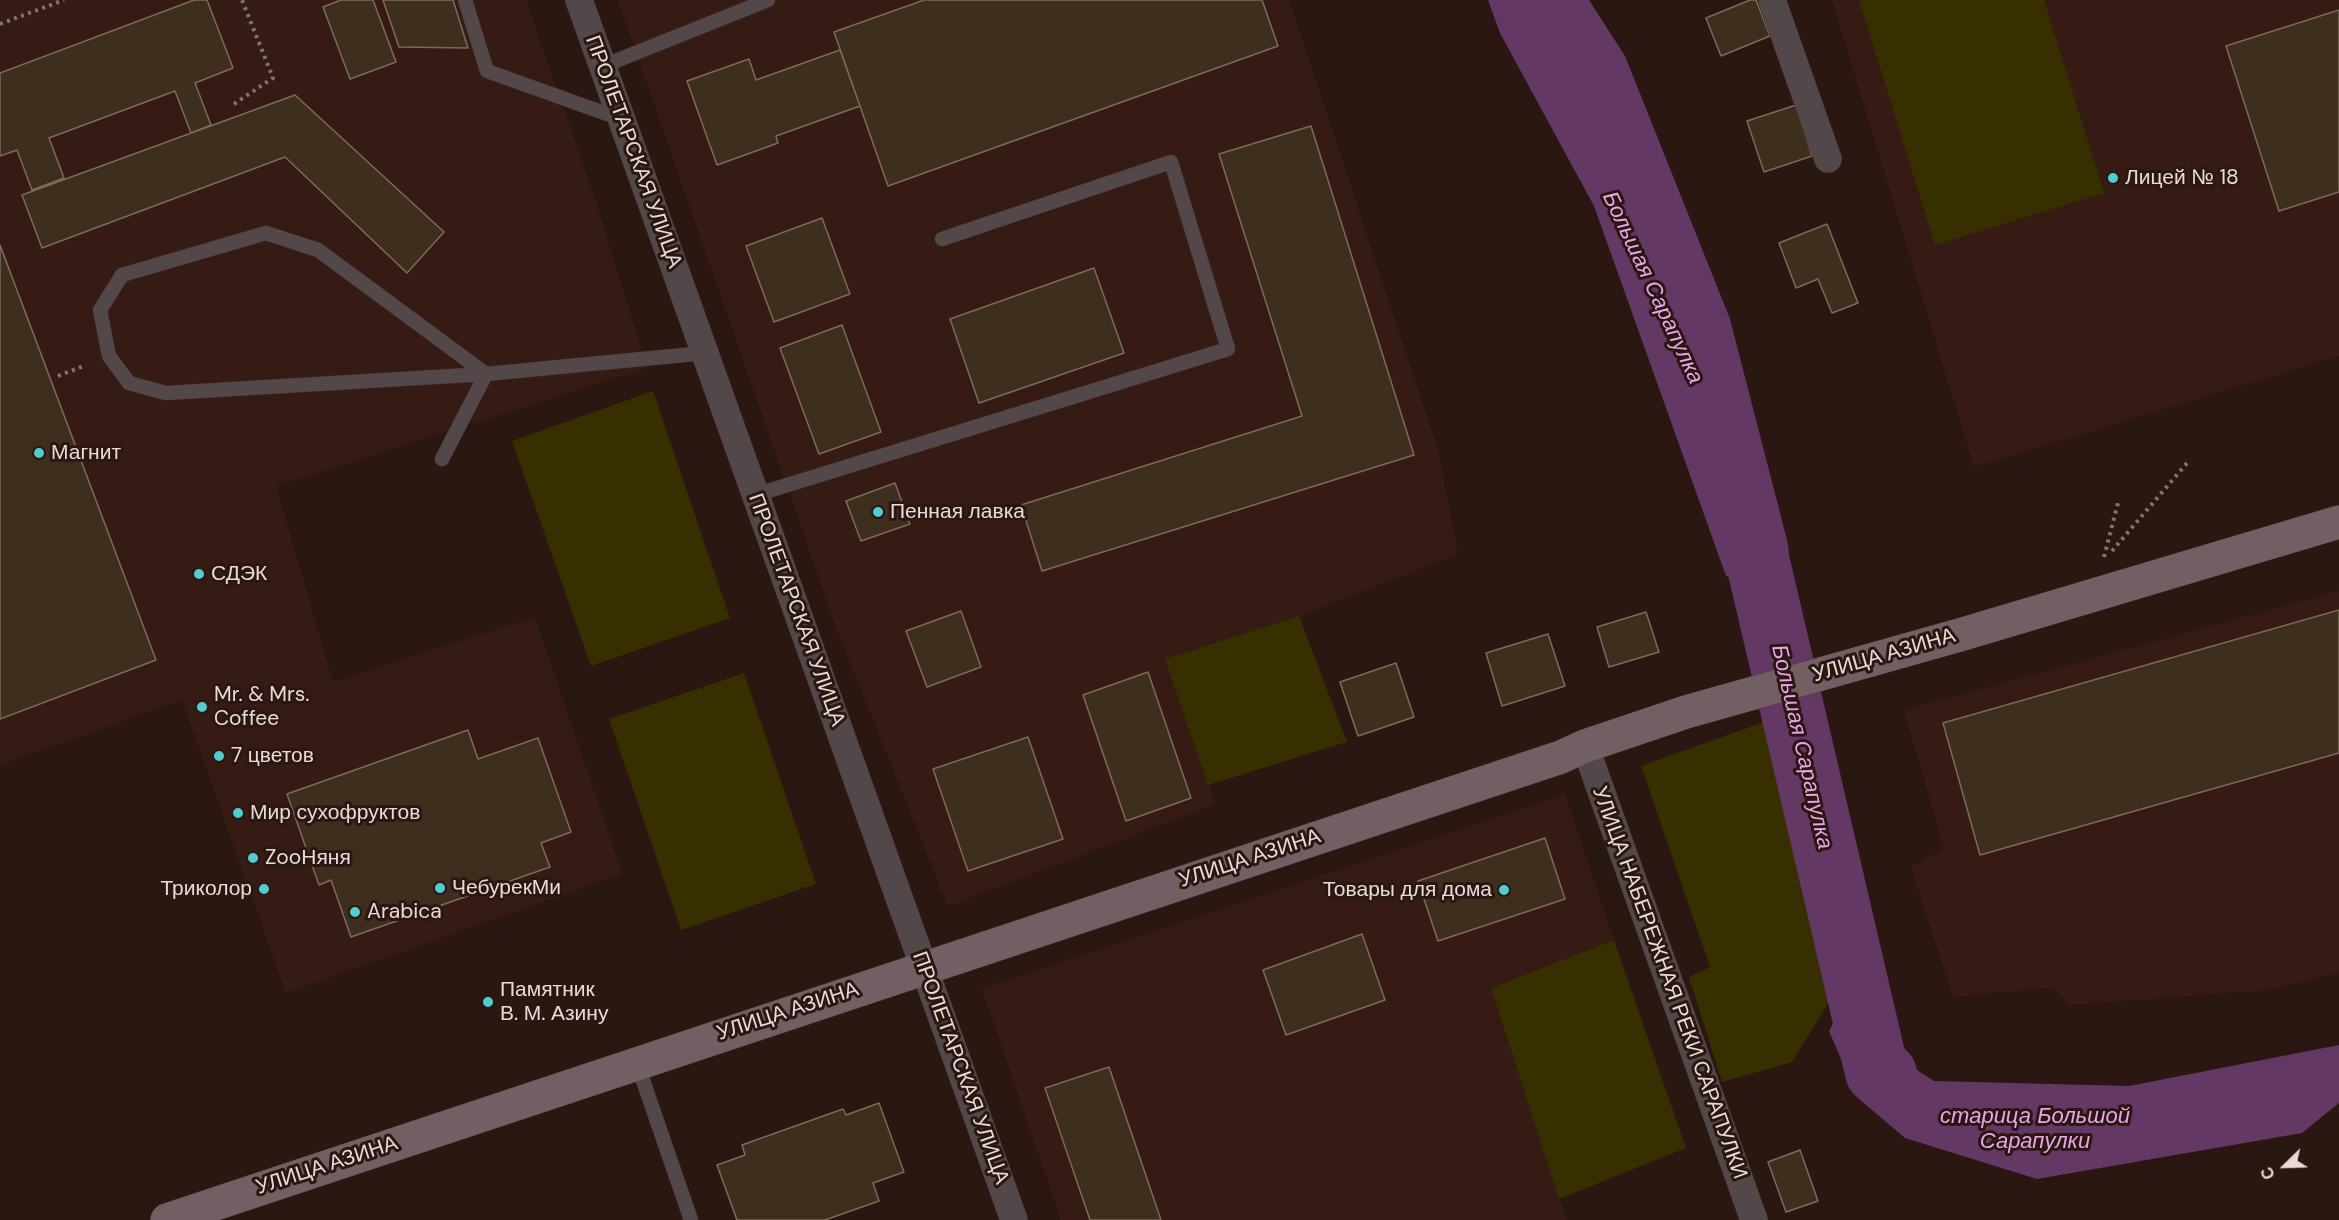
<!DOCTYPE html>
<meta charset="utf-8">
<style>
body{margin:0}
#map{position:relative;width:2339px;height:1220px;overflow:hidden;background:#2b1712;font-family:"DM Sans",sans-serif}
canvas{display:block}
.north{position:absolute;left:2255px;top:1136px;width:60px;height:60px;-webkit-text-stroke:4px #2b1712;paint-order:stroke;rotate:247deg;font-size:16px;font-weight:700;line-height:24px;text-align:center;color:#e9dad7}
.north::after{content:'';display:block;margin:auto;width:21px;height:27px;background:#e9dad7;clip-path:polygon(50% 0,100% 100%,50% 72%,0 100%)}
</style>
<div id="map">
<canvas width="2339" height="1220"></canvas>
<div class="north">С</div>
</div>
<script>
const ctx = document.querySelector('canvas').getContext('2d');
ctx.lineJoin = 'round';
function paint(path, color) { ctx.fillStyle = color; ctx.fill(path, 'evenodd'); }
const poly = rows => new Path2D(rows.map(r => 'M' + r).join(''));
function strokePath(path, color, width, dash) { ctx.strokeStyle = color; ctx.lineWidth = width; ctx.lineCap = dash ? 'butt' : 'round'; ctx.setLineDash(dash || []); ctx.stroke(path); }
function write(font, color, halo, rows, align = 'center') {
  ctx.font = font + ' "DM Sans",sans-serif'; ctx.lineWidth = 6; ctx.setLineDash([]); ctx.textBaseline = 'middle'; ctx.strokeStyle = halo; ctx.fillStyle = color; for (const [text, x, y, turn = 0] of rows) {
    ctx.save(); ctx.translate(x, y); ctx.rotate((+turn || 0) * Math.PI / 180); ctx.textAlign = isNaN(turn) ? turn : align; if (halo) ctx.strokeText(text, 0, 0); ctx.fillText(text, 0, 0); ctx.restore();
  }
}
const built = poly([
 [0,0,526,0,595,199,647,368,276,486,333,682,535,617,622,874,286,993,182,700,0,765],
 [618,0,1289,0,1438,450,1458,554,1299,616,1166,659,1216,804,948,906,838,633],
 [1832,0,2339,0,2339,356,1974,467],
 [2339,591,2339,973,2268,990,2068,1005,2053,987,1953,997,1911,867,1944,848,1904,710],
 [1565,794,1614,940,1491,988,1567,1220,1061,1220,982,988]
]);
const green = poly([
 [1859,0,2044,0,2104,193,1935,245],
 [653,391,730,618,591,666,512,441],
 [1299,616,1347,742,1208,785,1165,659],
 [744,673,816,884,681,930,609,719],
 [1778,717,1842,981,1792,1062,1722,1082,1689,977,1710,967,1641,766],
 [1614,940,1686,1148,1559,1199,1491,988]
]);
const water = poly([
 [1488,0,1589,0,1625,56,1730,319,1788,544,1793,604,1726,576,1594,206,1500,33],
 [1876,991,1887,1051,1934,1081,2129,1086,2339,1045,2339,1103,2302,1133,2037,1179,1905,1138,1858,1098,1829,1031,1849,994]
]);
const river = poly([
 [1745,507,1877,1072,1885,1074]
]);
const building = poly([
 [194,0,207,0,233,68,195,83,211,125,191,133,175,91,49,138,64,178,32,190,17,150,0,156,0,73,194,0],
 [341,0,373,0,396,62,350,79,323,7,341,0],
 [383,0,453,0,468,48,399,47,383,0],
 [924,0,1262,0,1278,46,888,186,834,32,924,0],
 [1750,0,1756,0,1770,36,1721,56,1706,18,1750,0],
 [2339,10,2339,192,2279,211,2226,46,2339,10],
 [840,50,860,106,776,136,778,143,717,165,687,81,749,59,756,80,840,50],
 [295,95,444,232,407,273,285,157,42,248,22,195,295,95],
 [1796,105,1812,156,1764,172,1747,121,1796,105],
 [1311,126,1414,455,1042,571,1021,505,1302,416,1219,154,1311,126],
 [822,218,850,294,774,322,746,246,822,218],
 [1827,224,1858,303,1832,313,1818,279,1796,288,1779,243,1827,224],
 [0,245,156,660,0,719,0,245],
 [1094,268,1124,353,979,403,950,319,1094,268],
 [842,325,881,432,819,454,780,348,842,325],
 [895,483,910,524,861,541,846,501,895,483],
 [2339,610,2339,753,1980,855,1943,723,2339,610],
 [961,611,981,667,927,687,906,631,961,611],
 [1646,612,1659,652,1609,667,1597,627,1646,612],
 [1548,634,1565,686,1502,706,1486,653,1548,634],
 [1396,663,1414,717,1358,736,1340,682,1396,663],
 [1148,672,1191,798,1126,821,1083,695,1148,672],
 [468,730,478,759,538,738,571,832,541,843,550,867,351,937,331,880,319,885,287,794,468,730],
 [1028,737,1063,839,968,871,933,769,1028,737],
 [1545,838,1565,899,1438,941,1418,881,1545,838],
 [1362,934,1385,1000,1286,1035,1263,970,1362,934],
 [1109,1067,1161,1220,1090,1220,1045,1088,1109,1067],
 [879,1103,904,1172,873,1183,879,1201,825,1220,737,1220,717,1165,745,1155,742,1145,843,1109,846,1115,879,1103],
 [1800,1150,1818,1201,1786,1212,1768,1162,1800,1150]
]);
const path = poly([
 [0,24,64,0],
 [234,104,273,78,242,0],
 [58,376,86,365],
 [2112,551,2187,463],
 [2104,557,2119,499]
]);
const service = poly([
 [465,0,487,71,621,119],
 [603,66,768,0],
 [266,233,318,250,486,374,166,393,129,383,109,356,100,310,122,275,266,233],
 [442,459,486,374,705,353],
 [755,495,1228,349,1171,162,942,239],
 [637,1063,691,1220]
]);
const minor = poly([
 [579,0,1014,1220],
 [1772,0,1828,159],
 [1585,746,1754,1220]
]);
const secondary = poly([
 [167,1220,1561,757,1585,746,1686,712,1963,634,2339,522]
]);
const markers = [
 [2113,178,6,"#51ccd1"],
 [39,453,6,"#51ccd1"],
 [878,512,6,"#51ccd1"],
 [199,574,6,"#51ccd1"],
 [202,707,6,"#51ccd1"],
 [219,756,6,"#51ccd1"],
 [238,813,6,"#51ccd1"],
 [253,858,6,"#51ccd1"],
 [440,888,6,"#51ccd1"],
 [264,889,6,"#51ccd1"],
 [1504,890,6,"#51ccd1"],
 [355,912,6,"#51ccd1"],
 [488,1002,6,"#51ccd1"]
];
const streetNames = [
 ["ПРОЛЕТАРСКАЯ УЛИЦА",633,152,70],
 ["ПРОЛЕТАРСКАЯ УЛИЦА",796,610,70],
 ["УЛИЦА АЗИНА",1884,656,-16],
 ["УЛИЦА АЗИНА",1250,859,-18],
 ["УЛИЦА НАБЕРЕЖНАЯ РЕКИ САРАПУЛКИ",1669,983,70],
 ["УЛИЦА АЗИНА",788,1012,-18],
 ["ПРОЛЕТАРСКАЯ УЛИЦА",960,1068,70],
 ["УЛИЦА АЗИНА",327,1166,-18]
];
const poiNames = [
 ["Лицей № 18",2125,178],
 ["Магнит",51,453],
 ["Пенная лавка",890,512],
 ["СДЭК",211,574],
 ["Mr. & Mrs.",214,695],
 ["Coffee",214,719],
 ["7 цветов",231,756],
 ["Мир сухофруктов",250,813],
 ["ZooНяня",265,858],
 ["ЧебурекМи",452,888],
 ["Триколор",252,889,"right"],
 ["Товары для дома",1492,890,"right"],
 ["Arabica",367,912],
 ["Памятник",500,990],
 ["В. М. Азину",500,1014]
];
const waterNames = [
 ["Большая Сарапулка",1652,288,65],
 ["Большая Сарапулка",1801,747,77],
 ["старица Большой",2035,1117],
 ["Сарапулки",2035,1142]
];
paint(built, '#361b15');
paint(green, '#372f00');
paint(water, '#643864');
strokePath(river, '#643864', 64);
paint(building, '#3d2e1e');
strokePath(building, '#7d6b5a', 1.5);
strokePath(service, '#46322e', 15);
strokePath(minor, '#46322e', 28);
strokePath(secondary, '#46322e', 34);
strokePath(path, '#867470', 4, [3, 4.5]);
strokePath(service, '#52484a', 14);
strokePath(minor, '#52484a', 27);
strokePath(secondary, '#715f64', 33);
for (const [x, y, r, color] of markers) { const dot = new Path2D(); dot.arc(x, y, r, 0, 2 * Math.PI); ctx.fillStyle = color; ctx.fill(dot); strokePath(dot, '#2b1712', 2); }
write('21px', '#e9dad7', '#2b1712', streetNames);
write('21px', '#e9dad7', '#2b1712', poiNames, 'left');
write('italic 22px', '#e9a5e9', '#2b1712', waterNames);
</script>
